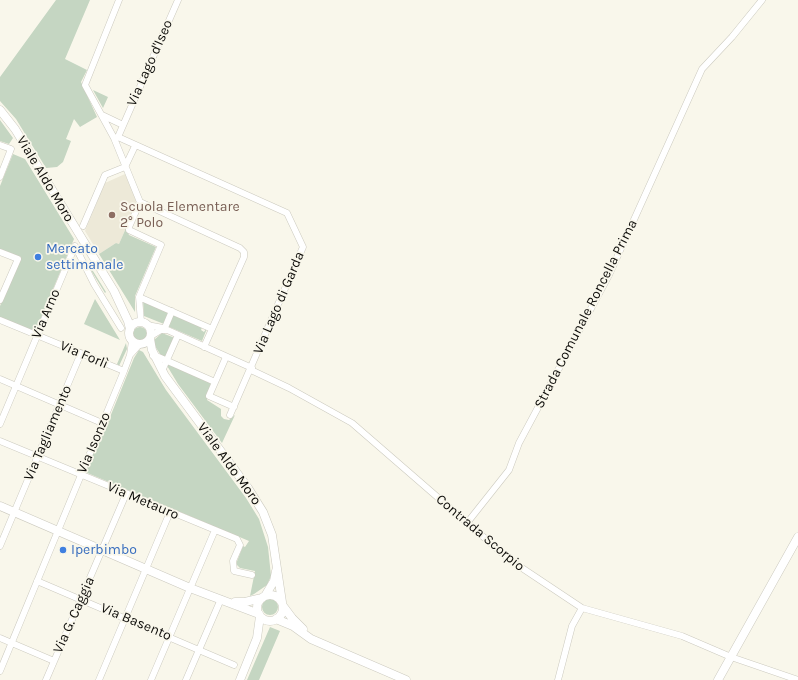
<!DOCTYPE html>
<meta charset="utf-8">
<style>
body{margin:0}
canvas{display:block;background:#f9f7eb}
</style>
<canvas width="798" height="680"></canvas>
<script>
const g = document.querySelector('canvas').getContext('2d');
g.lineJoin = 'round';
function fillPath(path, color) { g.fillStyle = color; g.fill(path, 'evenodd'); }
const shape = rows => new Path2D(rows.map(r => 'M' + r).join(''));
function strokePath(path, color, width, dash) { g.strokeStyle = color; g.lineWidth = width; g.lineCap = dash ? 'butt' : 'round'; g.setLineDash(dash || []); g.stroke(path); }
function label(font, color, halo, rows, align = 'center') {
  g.font = font + ' Karla,sans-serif'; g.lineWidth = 3.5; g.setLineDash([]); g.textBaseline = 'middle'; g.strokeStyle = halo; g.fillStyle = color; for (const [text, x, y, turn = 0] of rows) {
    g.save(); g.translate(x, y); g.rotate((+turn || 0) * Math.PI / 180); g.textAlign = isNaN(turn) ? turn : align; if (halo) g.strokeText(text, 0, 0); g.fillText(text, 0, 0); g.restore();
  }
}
fillPath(shape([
 [125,174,137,202,119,244,116,243,99,254,85,231,105,183]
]), '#ede9d8');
fillPath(shape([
 [56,0,90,0,65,59,87,70,81,82,97,117,80,127,74,119,66,139,71,141,63,162,57,167,46,168,16,119,0,101,0,77],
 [93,90,108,97,103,108],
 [0,120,13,138,9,144,0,141],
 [13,154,25,159,74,239,35,332,0,318,0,306,21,257,0,249,0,186],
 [126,228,129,235,156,247,135,296,135,312,99,254,116,243,119,244],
 [88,263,106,292,105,293,87,264],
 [95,299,120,340,84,324],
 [143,300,170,311,164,324,144,316],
 [173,313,203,325,201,330,204,332,206,329,206,331,202,341,167,326],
 '133 334a7 7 0 1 1 14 0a7 7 0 1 1-14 0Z',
 [162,333,175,338,166,359,162,357,153,343,154,340],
 [126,343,127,349,119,366,117,364],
 [139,350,143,352,166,390,246,498,259,519,268,547,271,576,267,585,254,594,250,596,255,571,240,568,236,564,243,546,245,547,249,541,85,472,107,422,108,422,134,358],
 [166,364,214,382,207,400,221,409,221,416,224,419,229,420,235,415,222,443,178,384],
 '262 607a8 8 0 1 1 16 0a8 8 0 1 1-16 0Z',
 [270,627,280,631,259,680,247,680]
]), '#c5d6c2');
const street = shape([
 [119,0,85,85,114,138,140,202],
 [102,115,123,125],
 [118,137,178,0],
 [114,138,118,137,287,213,303,247,230,415],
 [0,145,11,149,0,177],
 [125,167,135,146],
 [140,202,240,248,244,252,244,257,204,347],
 [140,202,129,227,129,230,161,245,139,297,141,322],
 [83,226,105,175,125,167],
 [0,252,18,259,0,300],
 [139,297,212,329],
 [0,320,124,371],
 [147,325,163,328,252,368],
 [164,330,172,311],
 [151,336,161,330,166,330],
 [130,355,139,345],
 [153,356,154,355,215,382],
 [226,357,209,396,234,407],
 [251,370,289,388,352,423,510,560,582,608,682,636,731,657,798,680],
 [162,371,178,335],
 [0,379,102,423],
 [0,424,75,246,94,284,121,328],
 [0,441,237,539,240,545,233,561,234,571,252,575],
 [467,523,509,470,519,443,609,275,702,69,732,37,762,0],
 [0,546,81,353],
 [37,581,234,665],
 [0,638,54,661],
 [0,671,124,371,130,355,132,341],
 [46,680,126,494],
 [99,680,170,512],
 [151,680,215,530],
 [186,680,221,599],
 [558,680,572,626,582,608]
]);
const secondary = shape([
 [0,110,15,129,114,291,128,321,130,329],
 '129 333a11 11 0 1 1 22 0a11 11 0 1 1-22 0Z',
 [150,339,152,350,165,376,248,488,263,512,272,535,282,602],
 [0,506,190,588,259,614],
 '257 608a13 13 0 1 1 26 0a13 13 0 1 1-26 0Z',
 [265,596,274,581,276,571],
 [235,602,245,602,262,598],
 [283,606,292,618,303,629],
 [276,619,293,626,311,639,406,680],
 [240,680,257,638,260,616],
 [718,680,798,537]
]);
strokePath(street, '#cccabf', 7);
strokePath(secondary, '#cccabf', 9);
strokePath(street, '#fff', 6);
strokePath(secondary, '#fff', 8);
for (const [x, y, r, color] of [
 [112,215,4,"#8d6e63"],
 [38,257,4,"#3f7fe0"],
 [63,550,4,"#3f7fe0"]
]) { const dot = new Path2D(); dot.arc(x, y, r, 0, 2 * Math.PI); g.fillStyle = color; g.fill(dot); strokePath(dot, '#f9f7eb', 1.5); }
label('14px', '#0d0c09', '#f9f7eb', [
 ["Via Lago d'Iseo",150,63,-66],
 ["Viale Aldo Moro",45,179,59],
 ["Via Lago di Garda",279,303,-67],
 ["Via Arno",46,314,-67],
 ["Strada Comunale Roncella Prima",586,314,-63],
 ["Via Forlì",84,355,23],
 ["Via Tagliamento",48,433,-67],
 ["Via Isonzo",94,443,-67],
 ["Viale Aldo Moro",229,464,54],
 ["Via Metauro",143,501,23],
 ["Contrada Scorpio",480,533,40],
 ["Via G. Caggia",74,615,-66],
 ["Via Basento",136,622,23]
]);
label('14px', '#785e54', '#f9f7eb', [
 ["Scuola Elementare",120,207],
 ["2° Polo",120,223]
], 'left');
label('14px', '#366cbe', '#f9f7eb', [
 ["Mercato",46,249],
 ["settimanale",46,265],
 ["Iperbimbo",71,550]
], 'left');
</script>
